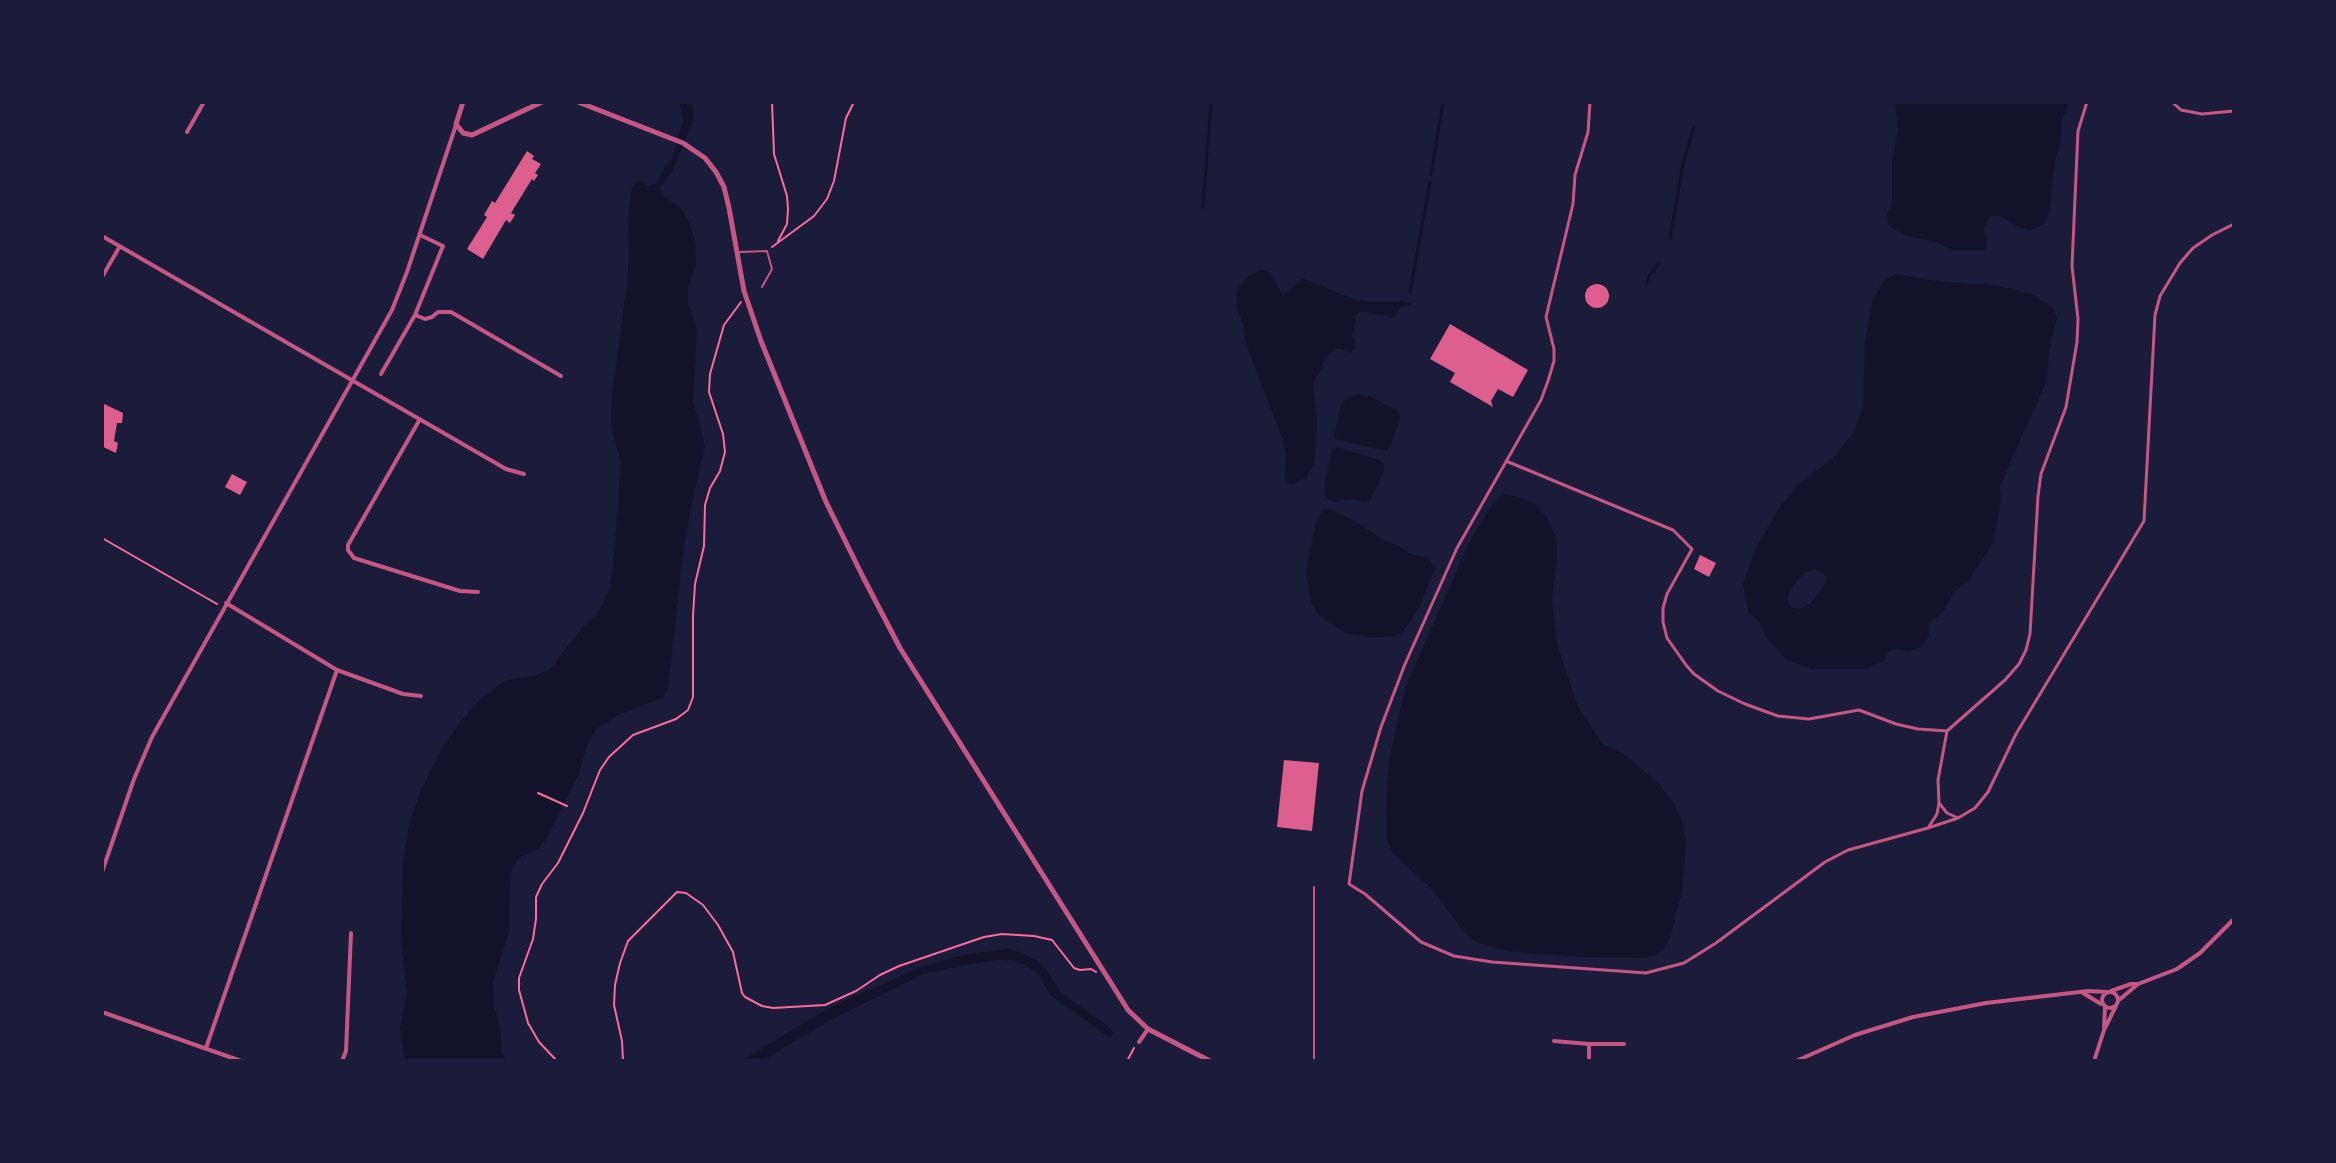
<!DOCTYPE html>
<style>
body{margin:0}
#map{position:relative;width:2336px;height:1163px;overflow:hidden;background:#1b1b3a;font-family:"Asap Condensed",sans-serif}
canvas{display:block}
.frame{position:absolute;inset:0;border:104px solid #1b1b3a;pointer-events:none}
</style>
<div id="map">
<canvas width="2336" height="1163"></canvas>
<div class="frame"></div>
</div>
<script>
const g = document.querySelector('canvas').getContext('2d');
g.lineJoin = 'round';
function fillPath(path, color) { g.fillStyle = color; g.fill(path, 'evenodd'); }
const shape = rows => new Path2D(rows.map(r => 'M' + r).join(''));
function strokePath(path, color, width, dash) { g.strokeStyle = color; g.lineWidth = width; g.lineCap = dash ? 'butt' : 'round'; g.setLineDash(dash || []); g.stroke(path); }
fillPath(shape([
 [680,102,692,102,694,119,672,172,660,188,662,190,661,194,680,208,689,222,695,241,696,264,688,288,688,305,697,329,693,401,705,446,691,506,682,561,668,689,662,698,618,715,598,728,588,742,579,773,547,838,538,849,522,856,513,866,510,879,509,931,493,982,494,1006,500,1028,502,1052,506,1061,405,1061,400,1028,407,993,401,940,403,861,409,825,421,790,437,757,454,730,477,702,506,680,535,676,550,669,581,629,598,612,609,591,613,567,621,464,611,426,612,395,628,277,629,211,632,188,636,182,642,181,649,187,652,184,655,185,665,167,672,159,683,121],
 [1895,102,2069,102,2062,120,2061,140,2055,161,2049,213,2046,221,2039,227,2030,230,2020,228,2000,216,1990,216,1984,229,1987,246,1984,251,1954,251,1936,242,1906,236,1894,229,1888,223,1887,214,1892,202,1892,163,1898,130],
 [1259,270,1267,270,1272,275,1283,296,1301,279,1305,279,1353,299,1365,301,1403,301,1413,303,1411,305,1401,307,1393,318,1363,311,1358,313,1355,317,1356,323,1352,336,1356,343,1355,348,1350,353,1341,349,1334,349,1323,362,1323,369,1314,380,1313,387,1317,422,1314,463,1306,478,1290,485,1285,480,1286,455,1283,440,1246,344,1243,324,1236,307,1237,290,1246,278],
 [1896,274,1929,280,1999,286,2032,294,2053,308,2057,317,2049,351,2047,380,2000,486,2001,501,1992,545,1969,580,1956,590,1942,613,1929,623,1929,637,1921,647,1909,651,1894,649,1887,653,1885,660,1868,669,1812,669,1787,660,1767,638,1760,623,1748,612,1743,584,1757,545,1779,508,1801,482,1833,458,1853,434,1863,408,1865,340,1873,298,1884,280],
 [1815,569,1822,572,1827,579,1822,590,1811,603,1800,609,1792,608,1787,598,1791,588,1807,571],
 [1356,394,1370,396,1399,412,1400,418,1390,447,1386,451,1336,439,1334,435,1341,406,1346,399],
 [1337,447,1380,460,1384,464,1384,472,1370,501,1364,502,1352,499,1333,502,1327,498,1325,493,1325,483,1332,450],
 [1506,494,1524,499,1538,506,1547,518,1556,539,1557,560,1552,599,1557,644,1578,707,1604,745,1621,752,1658,783,1675,805,1684,826,1686,846,1682,891,1670,938,1664,948,1655,955,1645,958,1579,957,1507,951,1481,944,1472,939,1461,928,1433,890,1399,859,1392,851,1387,839,1386,797,1390,756,1406,686,1470,541,1487,512,1500,497],
 [1323,509,1330,509,1355,521,1383,540,1399,546,1411,554,1428,558,1435,568,1419,607,1405,629,1397,636,1371,638,1346,633,1319,615,1311,602,1306,571,1316,522],
 [1007,949,1019,952,1034,959,1046,969,1060,992,1109,1027,1113,1033,1109,1037,1050,995,1040,975,1029,967,1015,961,1002,960,969,964,924,974,834,1018,762,1061,741,1061,827,1009,921,967,966,954]
]), '#12122b');
strokePath(shape([
 [1431,175,1443,102],
 [1203,207,1211,102],
 [1670,238,1683,164,1694,127],
 [1647,284,1649,276,1659,263],
 [1410,292,1430,182]
]), '#12122b', 3);
fillPath(shape([
 [527,151,534,156,532,159,541,164,535,173,538,175,534,181,532,179,511,213,515,215,510,223,506,220,483,259,467,249,487,217,484,215,492,201,495,203],
 '1585 296a12 12 0 1 1 24 0a12 12 0 1 1-24 0Z',
 [1450,324,1528,370,1513,397,1498,389,1491,401,1493,407,1450,382,1455,373,1430,359],
 [102,403,123,413,122,423,117,423,114,441,118,443,116,453,103,447],
 [232,474,247,482,240,495,225,487],
 [1700,555,1716,563,1709,577,1694,569],
 [1284,760,1319,763,1312,831,1277,827]
]), '#dd5f8e');
strokePath(shape([
 [772,102,774,154,787,196,788,209,787,224,778,241],
 [772,247,814,216,827,199,834,181,846,118,854,102],
 [102,538,217,604],
 [538,793,567,806],
 [557,1061,539,1042,528,1023,519,990,519,978,533,939,536,919,536,897,542,884,558,863,583,813,600,770,609,757,633,735,676,719,688,710,693,697,693,616,695,584,704,546,705,505,710,488,720,471,725,452,723,434,709,392,710,374,724,325,741,302],
 [623,1061,622,1041,614,1005,615,985,620,963,628,941,677,892,686,893,703,905,718,925,733,952,742,993,745,997,762,1006,773,1008,825,1005,856,991,880,975,899,966,984,937,1002,934,1034,936,1052,940,1074,968,1080,970,1091,969,1096,972],
 [1127,1061,1134,1048]
]), '#ff6b9d', 2);
strokePath(shape([
 [740,252,767,251,772,269,762,287],
 [1314,1061,1314,887]
]), '#c65784', 2);
strokePath(shape([
 [1590,102,1588,132,1575,175,1573,204,1546,317,1554,349,1554,361,1548,381,1541,400,1457,548,1405,664,1381,727,1362,791,1349,884,1365,894,1421,942,1454,956,1492,962,1646,973,1684,963,1716,943,1825,862,1848,850,1928,828],
 [2172,102,2181,110,2202,114,2234,111],
 [1506,461,1673,530,1692,549,1667,594,1663,608,1663,622,1667,638,1686,665,1694,674,1718,691,1745,704,1778,716,1809,719,1859,710,1896,724,1918,729,1947,731,2005,680,2019,664,2026,650,2030,634,2038,496,2041,474,2066,407,2077,342,2078,319,2072,266,2078,131,2087,102],
 [1947,731,1938,780,1939,803,1937,814,1928,828,1958,818,1975,808,1988,792,2016,734,2144,521,2155,315,2160,296,2180,263,2193,248,2212,235,2234,224],
 [1939,803,1947,813,1958,818]
]), '#c65784', 3);
strokePath(shape([
 [187,132,204,102],
 [420,235,443,246,415,315,425,319,432,317,438,312,451,312,561,376],
 [102,236,506,469,524,474],
 [102,277,120,246],
 [381,374,415,315],
 [420,419,348,545,348,550,354,558,460,591,478,592],
 [226,603,337,670,403,694,421,696],
 [102,872,134,779,152,737,392,310,407,272,456,125],
 [2111,991,2131,984,2138,984,2177,969,2200,953,2234,919],
 '2102 1000a8 8 0 1 1 16 0a8 8 0 1 1-16 0Z',
 [2083,993,2101,1004],
 [2119,1000,2138,984],
 [102,1012,241,1061],
 [2104,1027,2105,1008],
 [1554,1041,1589,1044,1589,1061],
 [1139,1042,1148,1029],
 [1589,1044,1624,1044],
 [206,1048,337,670],
 [342,1061,346,1051,351,933],
 [1796,1061,1855,1035,1913,1017,1986,1003,2088,991,2107,992],
 [2094,1061,2104,1030,2116,1006]
]), '#c65784', 4);
strokePath(shape([
 [463,102,456,124,463,133,472,135,542,102],
 [578,102,683,143,705,158,716,172,724,187,729,208,744,291,761,341,826,502,863,577,900,648,1128,1010,1148,1029,1210,1061]
]), '#c65784', 5);
</script>
